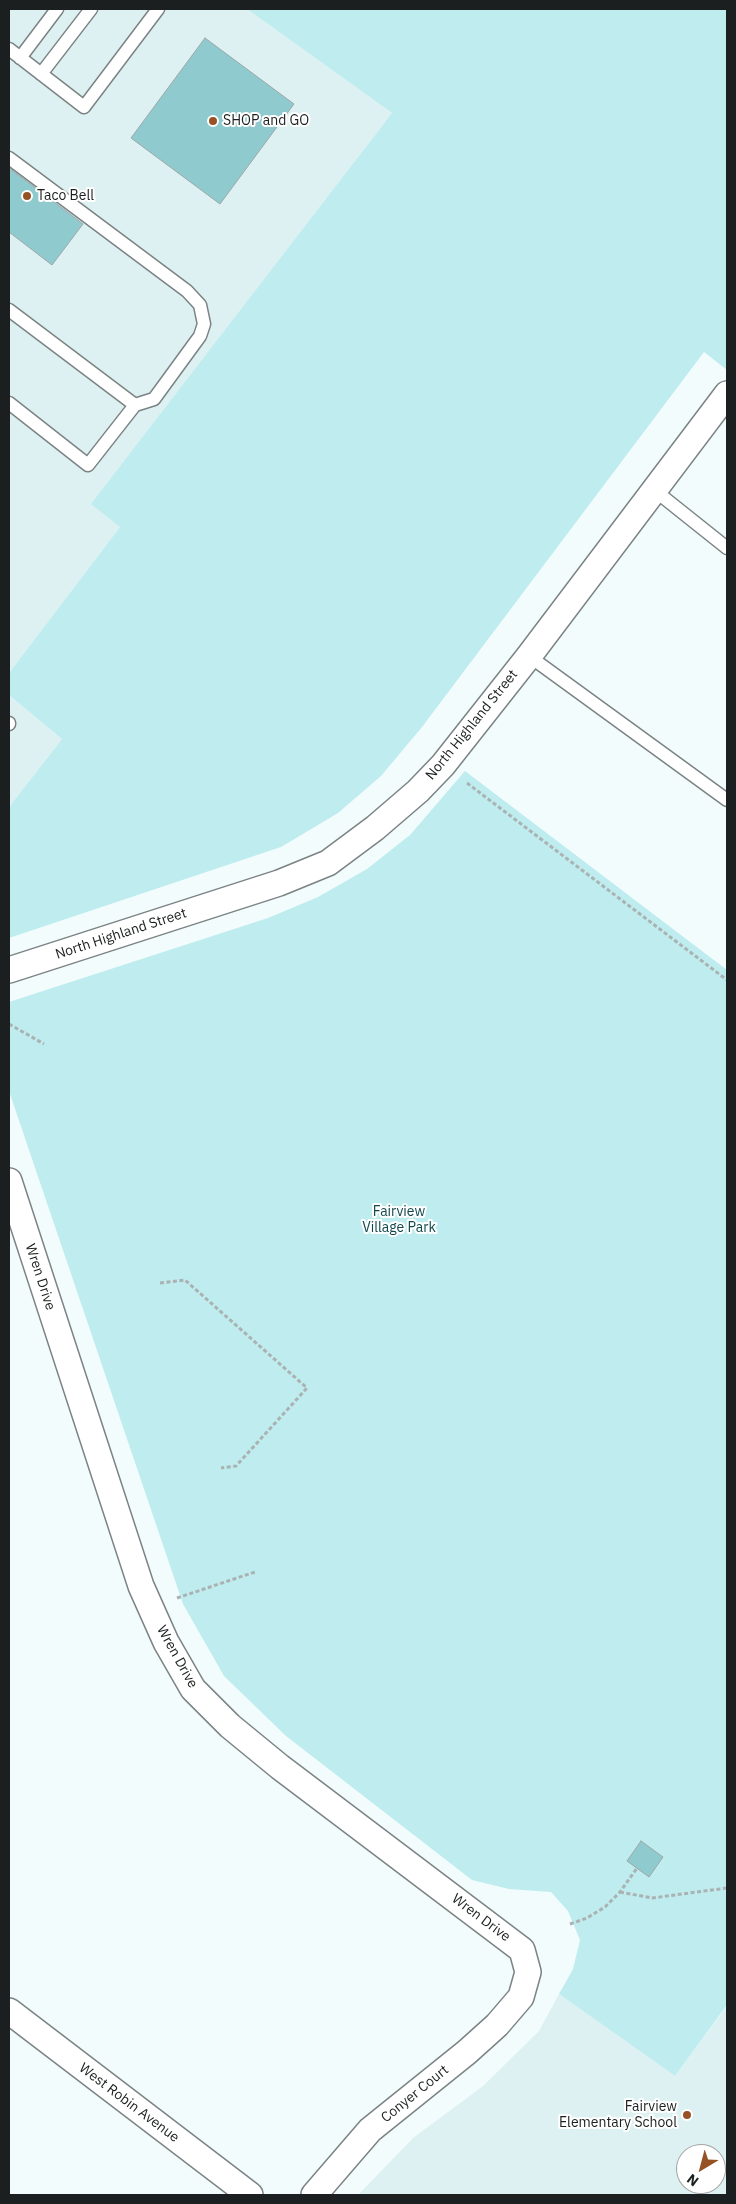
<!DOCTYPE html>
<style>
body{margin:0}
#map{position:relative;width:736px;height:2204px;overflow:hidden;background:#f2fcfc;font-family:"IBM Plex Sans",sans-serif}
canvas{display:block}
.frame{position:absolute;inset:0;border:10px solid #1c1f1f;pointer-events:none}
.north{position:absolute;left:676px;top:2144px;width:50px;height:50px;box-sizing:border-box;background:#fff;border:1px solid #a4a5a5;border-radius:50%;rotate:217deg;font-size:14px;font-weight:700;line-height:20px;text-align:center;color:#1c1f1f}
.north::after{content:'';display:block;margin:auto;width:18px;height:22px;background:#965224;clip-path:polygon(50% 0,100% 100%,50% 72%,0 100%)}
</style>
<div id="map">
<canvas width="736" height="2204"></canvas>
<div class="frame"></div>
<div class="north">N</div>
</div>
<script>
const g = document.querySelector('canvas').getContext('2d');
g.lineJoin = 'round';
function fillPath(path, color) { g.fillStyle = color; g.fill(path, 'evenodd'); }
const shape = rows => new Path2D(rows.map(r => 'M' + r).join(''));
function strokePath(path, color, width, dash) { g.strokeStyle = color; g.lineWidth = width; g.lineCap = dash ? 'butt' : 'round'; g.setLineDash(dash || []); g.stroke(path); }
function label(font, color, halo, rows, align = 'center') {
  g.font = font + ' "IBM Plex Sans",sans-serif'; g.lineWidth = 4; g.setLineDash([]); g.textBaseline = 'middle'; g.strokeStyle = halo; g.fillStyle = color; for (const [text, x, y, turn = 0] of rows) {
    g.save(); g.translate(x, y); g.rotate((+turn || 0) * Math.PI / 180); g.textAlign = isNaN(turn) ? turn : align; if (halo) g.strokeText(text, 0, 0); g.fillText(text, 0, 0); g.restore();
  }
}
fillPath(shape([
 [9,9,247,9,392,113,92,504,120,527,9,673],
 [9,695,62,739,9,807],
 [559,1994,675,2076,727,2006,727,2195,358,2195,413,2138,483,2086,539,2031],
 [686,2154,716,2154,716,2184,686,2184]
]), '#def1f2');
fillPath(shape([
 [247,9,727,9,727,370,704,352,422,727,381,776,338,813,281,847,9,938,9,807,62,739,9,695,9,673,120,527,91,504,392,113],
 [465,771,727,970,727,2005,675,2076,559,1994,573,1969,580,1940,568,1911,551,1892,509,1889,472,1880,286,1736,224,1676,183,1604,9,1091,9,1002,268,918,318,897,367,869,410,835]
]), '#beecef');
const building = shape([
 [205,38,294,104,220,204,131,138,205,38],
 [9,168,83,224,52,265,9,232,9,168],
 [641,1841,663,1857,649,1877,627,1861,641,1841]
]);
fillPath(building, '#8fcace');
strokePath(building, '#9fa8a8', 1);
const service = shape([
 [9,49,84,107,158,9],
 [20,58,57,9],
 [41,74,91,9],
 [9,158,187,291,200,305,204,324,200,336,154,399,135,405],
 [9,310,135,405,88,465,9,403],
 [653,489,727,548],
 [529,656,727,800],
 [9,723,9,724]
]);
const minor = shape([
 [9,970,279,883,328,863,375,828,418,791,443,765,529,656,727,394],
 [9,1181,141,1586,166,1642,193,1689,230,1726,280,1767,522,1950,528,1972,521,1997,497,2025,467,2052,370,2130,314,2195],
 [9,2011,250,2195]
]);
strokePath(service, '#7b8384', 15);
strokePath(minor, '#7b8384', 28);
strokePath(shape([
 [467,783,727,980],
 [9,1024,44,1044],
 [160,1283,185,1280,307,1388,236,1466,221,1468],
 [177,1598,255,1572],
 [620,1892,652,1898,727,1888],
 [570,1924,587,1918,605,1907,620,1892,637,1868]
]), '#aab2b2', 3, [4, 2.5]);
strokePath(service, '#fff', 12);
strokePath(minor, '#fff', 25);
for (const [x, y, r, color] of [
 [213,121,5,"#965224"],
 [27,196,5,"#965224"],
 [687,2115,5,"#965224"]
]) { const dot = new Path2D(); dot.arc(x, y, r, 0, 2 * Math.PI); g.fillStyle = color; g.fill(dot); strokePath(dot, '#fff', 2); }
label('14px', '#1c1f1f', '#fff', [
 ["SHOP and GO",223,121],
 ["Taco Bell",37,196],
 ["Fairview",677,2107,"right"],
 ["Elementary School",677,2123,"right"]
], 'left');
label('14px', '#1c1f1f', '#fff', [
 ["North Highland Street",472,725,-51],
 ["North Highland Street",121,934,-18],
 ["Wren Drive",40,1277,72],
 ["Wren Drive",177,1657,61],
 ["Wren Drive",481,1918,37],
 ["Conyer Court",415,2094,-39],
 ["West Robin Avenue",129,2103,37]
]);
label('14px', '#12484b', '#fff', [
 ["Fairview",399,1212],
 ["Village Park",399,1228]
]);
</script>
